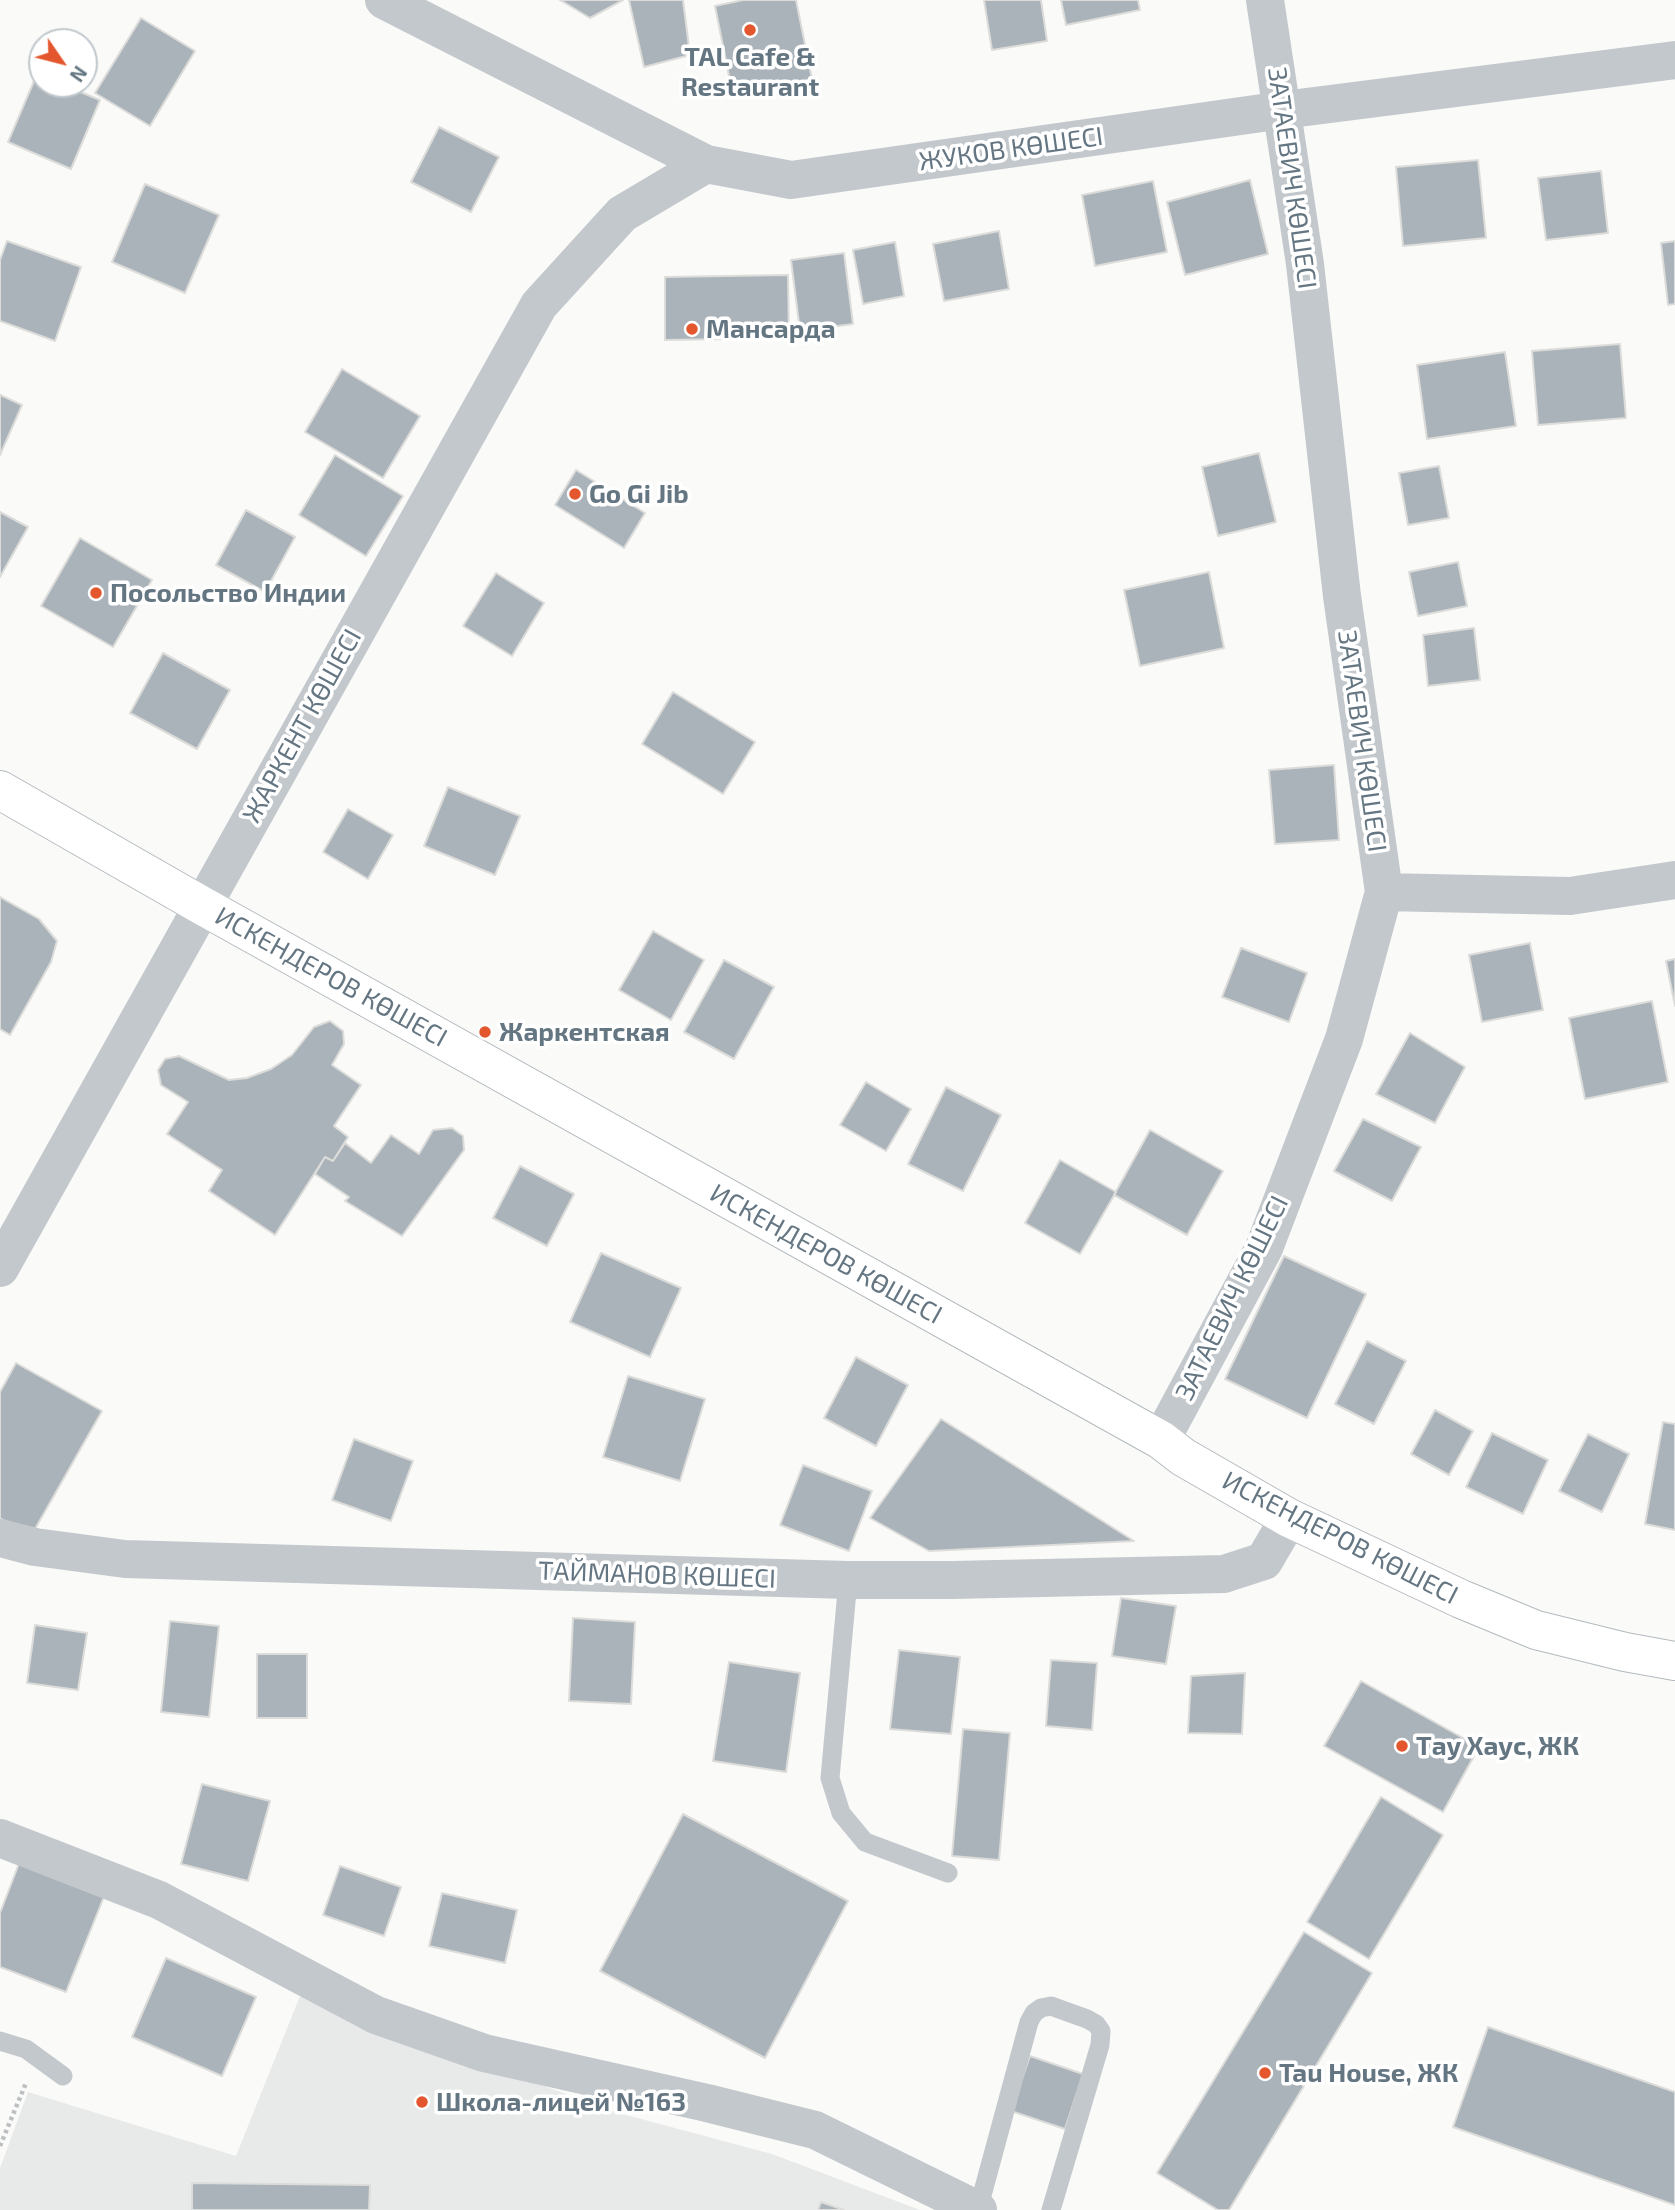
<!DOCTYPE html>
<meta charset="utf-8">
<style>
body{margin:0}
#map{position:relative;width:1675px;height:2210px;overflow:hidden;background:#fafaf8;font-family:"Exo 2",sans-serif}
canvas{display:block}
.north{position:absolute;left:28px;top:28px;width:70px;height:70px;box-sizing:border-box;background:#fff;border:2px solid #c1c8cd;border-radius:50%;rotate:125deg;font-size:19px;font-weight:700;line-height:28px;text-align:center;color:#657683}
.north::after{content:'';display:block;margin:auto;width:24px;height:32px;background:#e4572e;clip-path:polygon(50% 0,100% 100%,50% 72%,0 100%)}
</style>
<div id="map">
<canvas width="1675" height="2210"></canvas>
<div class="north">N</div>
</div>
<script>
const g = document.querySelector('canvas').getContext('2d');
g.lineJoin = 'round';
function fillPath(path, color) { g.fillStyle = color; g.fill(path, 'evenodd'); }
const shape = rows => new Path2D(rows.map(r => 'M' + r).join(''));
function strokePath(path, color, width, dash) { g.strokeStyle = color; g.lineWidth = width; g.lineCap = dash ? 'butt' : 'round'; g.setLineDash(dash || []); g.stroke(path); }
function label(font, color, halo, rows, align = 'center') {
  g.font = font + ' "Exo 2",sans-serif'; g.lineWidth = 7; g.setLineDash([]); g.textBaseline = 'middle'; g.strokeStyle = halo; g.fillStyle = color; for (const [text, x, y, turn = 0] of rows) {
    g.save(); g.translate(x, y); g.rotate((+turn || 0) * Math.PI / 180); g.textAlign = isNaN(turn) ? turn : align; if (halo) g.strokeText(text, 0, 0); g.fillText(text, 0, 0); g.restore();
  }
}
fillPath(shape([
 [300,1996,615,2112,772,2154,920,2210,0,2210,0,2168,28,2092,236,2156]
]), '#e8e9e9');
const building = shape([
 [560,0,623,0,590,18,560,0],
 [629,0,683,0,690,55,644,67,629,0],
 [743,0,796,0,812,79,733,96,715,6,743,0],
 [984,0,1041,0,1047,41,992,50,984,0],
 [1061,0,1138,0,1140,10,1066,25,1061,0],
 [141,18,195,51,150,126,95,93,141,18],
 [37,74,42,76,42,84,61,84,100,100,71,169,8,142,37,74],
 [439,127,499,157,471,212,411,182,439,127],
 [1478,160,1486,238,1403,246,1396,167,1478,160],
 [1601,171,1608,233,1546,240,1538,178,1601,171],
 [1250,180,1268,254,1185,275,1167,202,1250,180],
 [1153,181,1167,252,1095,266,1082,195,1153,181],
 [145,184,219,215,185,293,112,262,145,184],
 [999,231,1009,289,944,301,933,244,999,231],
 [7,241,81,267,55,341,0,321,0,260,7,241],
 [1675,241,1675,304,1668,305,1661,243,1675,241],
 [895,242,904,296,863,304,853,250,895,242],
 [844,253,853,324,800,331,791,260,844,253],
 [788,275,789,338,665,340,665,277,788,275],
 [1620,344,1626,418,1538,425,1532,351,1620,344],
 [1505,352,1516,426,1427,439,1417,365,1505,352],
 [342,369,420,416,383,478,305,432,342,369],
 [0,395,22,405,0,455,0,395],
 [1259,453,1276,522,1218,536,1202,467,1259,453],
 [335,455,403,496,366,556,299,515,335,455],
 [1439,466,1449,518,1408,525,1399,473,1439,466],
 [576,470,645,513,624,548,555,505,576,470],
 [246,510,295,537,265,592,216,565,246,510],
 [0,512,28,527,0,577,0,512],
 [80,538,152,580,113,647,41,606,80,538],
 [1458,562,1467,606,1418,616,1409,572,1458,562],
 [1209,572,1224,648,1140,666,1124,590,1209,572],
 [496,573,544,603,512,656,463,626,496,573],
 [1474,628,1480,680,1428,686,1423,635,1474,628],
 [163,653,230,690,197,749,130,713,163,653],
 [673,692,755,742,723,794,642,744,673,692],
 [1334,765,1339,840,1275,844,1269,770,1334,765],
 [448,787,520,816,495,875,424,846,448,787],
 [348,809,393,835,368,879,323,852,348,809],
 [0,897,39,919,57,941,51,962,10,1035,0,1029,0,897],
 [653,931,704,960,671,1020,619,990,653,931],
 [1530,943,1543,1010,1482,1022,1469,955,1530,943],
 [1241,948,1307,973,1289,1022,1222,997,1241,948],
 [1675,959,1675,1006,1666,961,1675,959],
 [724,960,774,987,734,1059,684,1032,724,960],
 [1652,1001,1668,1082,1585,1099,1569,1018,1652,1001],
 [330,1021,343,1031,344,1044,332,1065,361,1085,334,1126,348,1137,333,1161,325,1157,275,1235,209,1191,222,1170,167,1134,188,1102,161,1085,158,1070,165,1059,179,1056,229,1080,247,1078,271,1069,292,1055,314,1027,330,1021],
 [1410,1033,1465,1067,1435,1123,1376,1094,1410,1033],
 [866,1082,911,1109,886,1151,840,1125,866,1082],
 [946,1087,1001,1115,963,1191,908,1164,946,1087],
 [1363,1119,1421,1147,1392,1201,1334,1171,1363,1119],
 [452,1128,463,1136,464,1150,402,1236,345,1201,349,1197,315,1174,325,1157,333,1161,345,1143,371,1163,391,1135,419,1154,433,1130,452,1128],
 [1150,1130,1223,1171,1187,1235,1114,1195,1150,1130],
 [1060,1160,1116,1192,1080,1254,1025,1223,1060,1160],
 [520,1166,574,1194,547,1246,493,1218,520,1166],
 [601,1253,681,1288,650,1357,570,1322,601,1253],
 [1284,1256,1366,1294,1307,1418,1225,1379,1284,1256],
 [1367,1341,1406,1361,1374,1424,1335,1404,1367,1341],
 [856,1357,908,1385,876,1446,824,1418,856,1357],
 [16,1363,102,1411,31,1536,0,1518,0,1392,16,1363],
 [628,1376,705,1399,680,1481,603,1457,628,1376],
 [1435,1410,1473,1431,1449,1475,1411,1454,1435,1410],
 [941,1419,1134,1541,929,1551,870,1518,941,1419],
 [1663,1422,1675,1424,1675,1530,1645,1524,1663,1422],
 [1492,1433,1548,1460,1523,1514,1466,1487,1492,1433],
 [1588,1434,1629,1454,1602,1512,1559,1491,1588,1434],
 [354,1439,413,1461,391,1521,332,1500,354,1439],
 [803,1465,872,1491,849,1551,780,1525,803,1465],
 [1121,1598,1176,1606,1166,1664,1112,1656,1121,1598],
 [573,1618,635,1622,631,1704,569,1701,573,1618],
 [170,1621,219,1626,209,1717,161,1712,170,1621],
 [35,1625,87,1633,78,1690,27,1683,35,1625],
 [899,1650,960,1657,951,1734,890,1729,899,1650],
 [257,1654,307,1654,307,1718,257,1718,257,1654],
 [1051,1660,1097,1663,1092,1730,1046,1726,1051,1660],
 [729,1662,800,1673,786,1772,713,1761,729,1662],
 [1245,1673,1242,1734,1188,1733,1191,1676,1245,1673],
 [1361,1681,1479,1747,1443,1812,1324,1746,1361,1681],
 [963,1729,1010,1733,999,1860,952,1856,963,1729],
 [202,1784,270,1801,248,1881,181,1864,202,1784],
 [1381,1797,1443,1835,1369,1959,1307,1922,1381,1797],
 [683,1814,848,1901,765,2058,600,1971,683,1814],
 [20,1861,105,1894,66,1992,0,1967,0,1913,20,1861],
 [340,1866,401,1887,384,1936,323,1915,340,1866],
 [442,1893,517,1910,505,1963,429,1946,442,1893],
 [1304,1932,1372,1973,1229,2210,1218,2210,1157,2173,1304,1932],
 [166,1958,256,1997,222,2076,132,2037,166,1958],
 [1488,2027,1675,2092,1675,2205,1453,2127,1488,2027],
 [1030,2056,1083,2074,1065,2129,1011,2111,1030,2056],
 [192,2183,370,2185,369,2210,192,2210,192,2183],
 [821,2202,844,2210,818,2210,821,2202]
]);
fillPath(building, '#aab3b9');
strokePath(building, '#dcdcda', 2);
const secondary = shape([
 [0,790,201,905,1161,1440,1183,1457,1289,1518,1461,1599,1536,1630,1625,1652,1675,1661]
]);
strokePath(secondary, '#b3babf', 40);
strokePath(shape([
 [0,2146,26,2083]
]), '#bbbfc2', 4.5, [3.5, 3.5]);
strokePath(shape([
 [848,1580,830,1778,841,1813,865,1842,948,1873],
 [0,2041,26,2049,63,2076],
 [978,2210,1029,2022,1034,2013,1041,2008,1051,2006,1087,2019,1096,2024,1101,2031,1100,2045,1051,2210]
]), '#c3c8cc', 19);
strokePath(shape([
 [384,0,706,164,791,180,1283,110,1675,60],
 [1384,892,1570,896,1675,880],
 [0,1268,539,305,622,214,706,164],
 [1161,1440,1264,1248,1344,1039,1384,892,1342,596,1305,264,1265,0],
 [0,1538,35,1547,125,1559,848,1580,952,1580,1224,1574,1264,1561,1289,1518],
 [0,1838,159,1900,376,2015,484,2053,707,2103,815,2130,978,2210]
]), '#c3c8cc', 38);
strokePath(secondary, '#fff', 38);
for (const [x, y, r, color] of [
 [750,30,7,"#e4572e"],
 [692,329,7,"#e4572e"],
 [575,494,7,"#e4572e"],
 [96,593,7,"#e4572e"],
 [485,1032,7,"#e4572e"],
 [1402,1746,7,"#e4572e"],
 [1265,2073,7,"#e4572e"],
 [422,2102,7,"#e4572e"]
]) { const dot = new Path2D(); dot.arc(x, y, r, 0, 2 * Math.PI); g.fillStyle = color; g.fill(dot); strokePath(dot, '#fff', 2.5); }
label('bold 26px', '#657683', '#fff', [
 ["TAL Cafe &",750,57,"center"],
 ["Restaurant",750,87,"center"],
 ["Мансарда",706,329],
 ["Go Gi Jib",589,494],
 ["Посольство Индии",110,593],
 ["Жаркентская",499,1032],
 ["Тау Хаус, ЖК",1416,1746],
 ["Tau House, ЖК",1279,2073],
 ["Школа-лицей №163",436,2102]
], 'left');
label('26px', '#657683', '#fff', [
 ["ЖУКОВ КӨШЕСІ",1011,149,-8],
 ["ЗАТАЕВИЧ КӨШЕСІ",1292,178,82],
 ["ЖАРКЕНТ КӨШЕСІ",302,726,-61],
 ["ЗАТАЕВИЧ КӨШЕСІ",1362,741,82],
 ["ИСКЕНДЕРОВ КӨШЕСІ",331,977,29],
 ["ИСКЕНДЕРОВ КӨШЕСІ",826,1254,29],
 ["ЗАТАЕВИЧ КӨШЕСІ",1232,1298,-64],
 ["ИСКЕНДЕРОВ КӨШЕСІ",1340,1538,27],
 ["ТАЙМАНОВ КӨШЕСІ",657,1575,2]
]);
</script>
